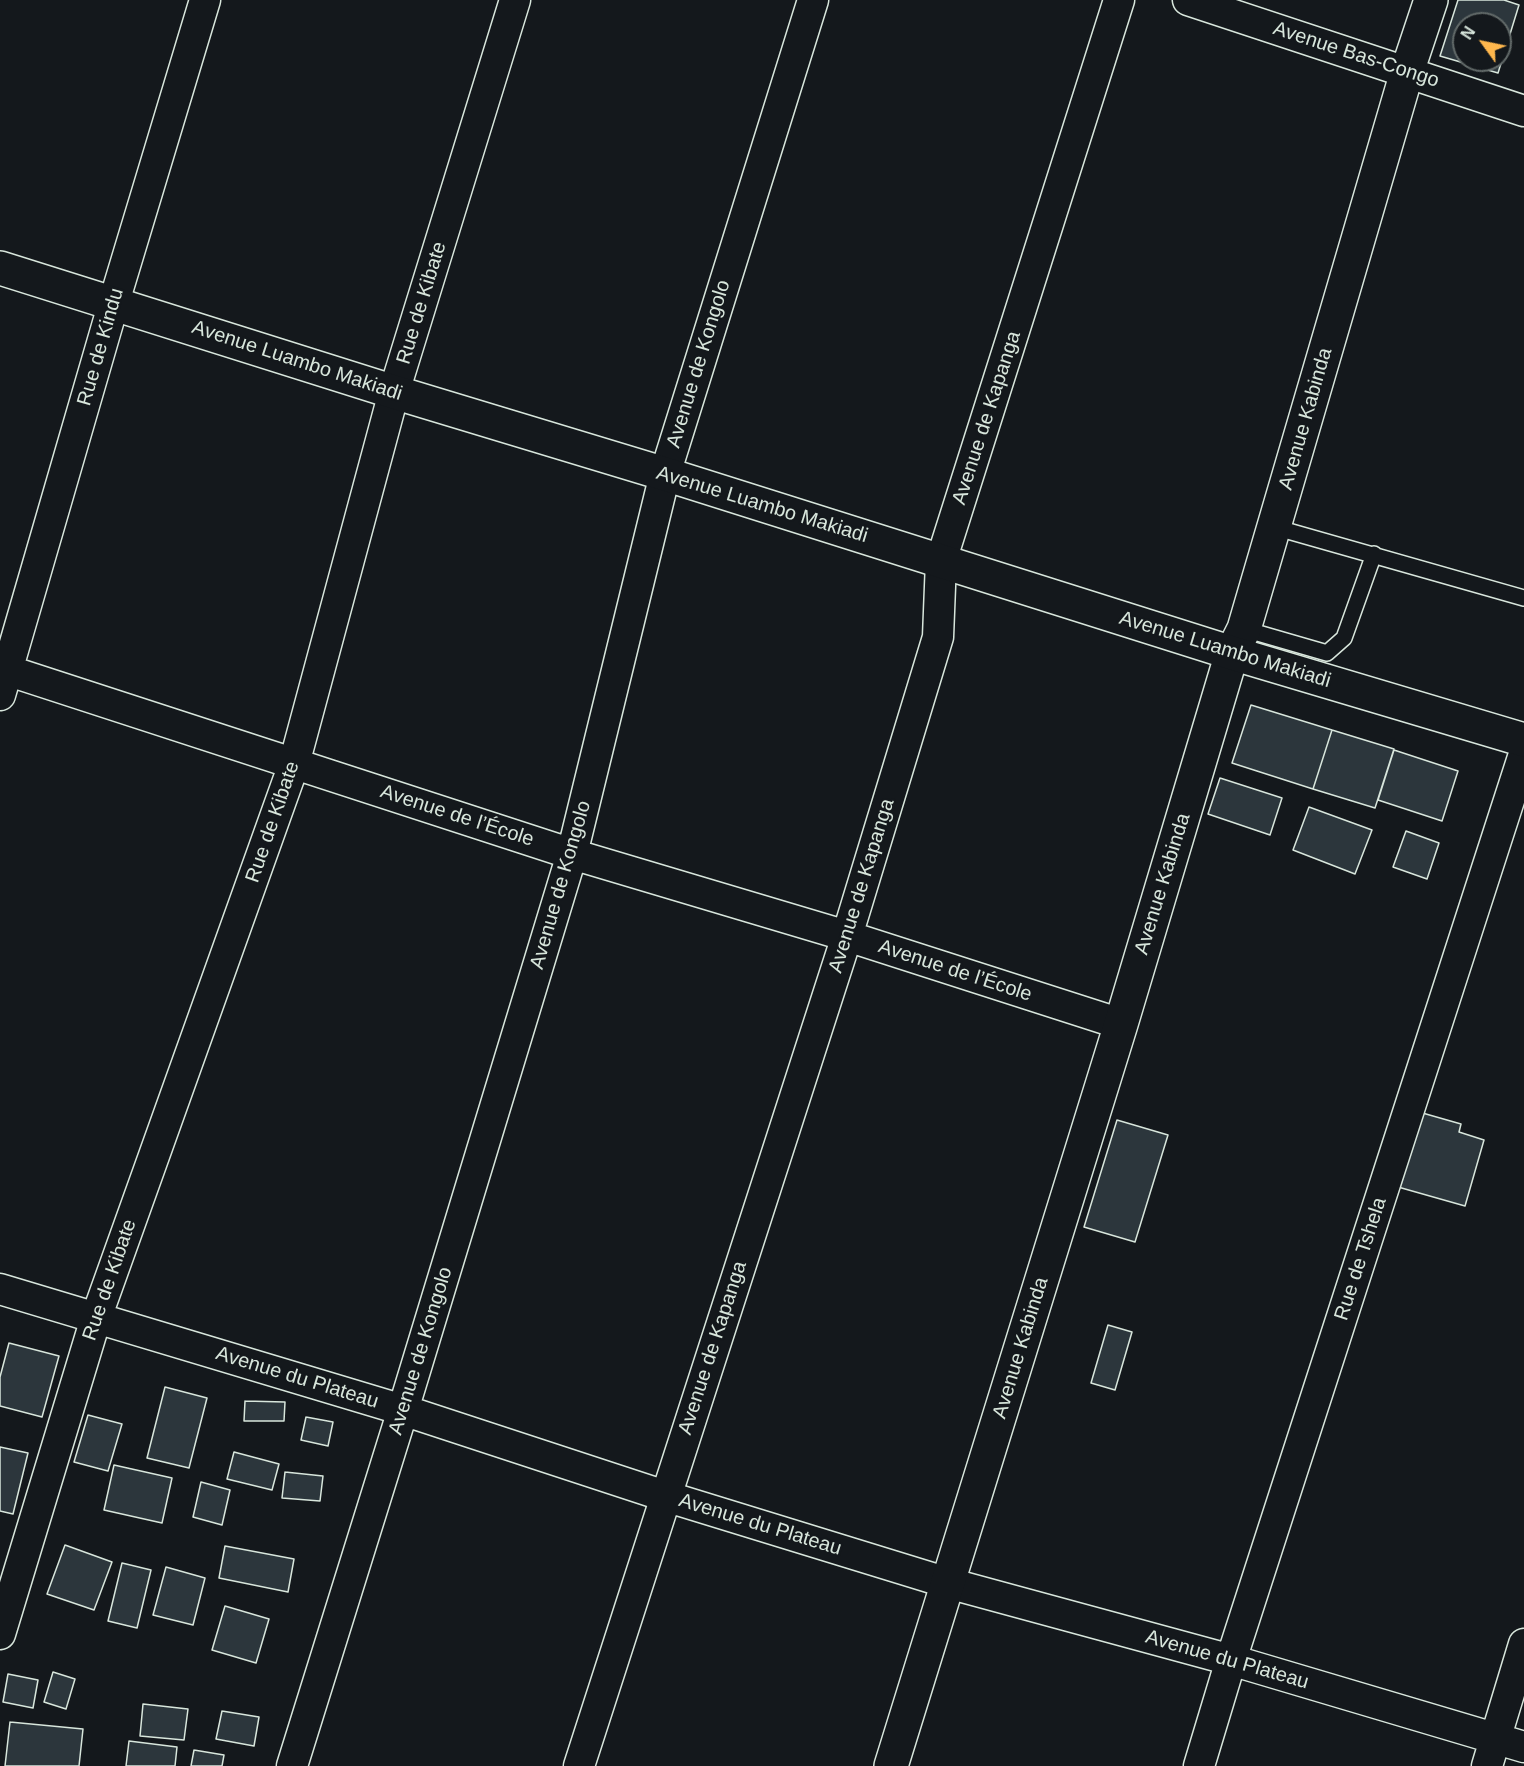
<!DOCTYPE html>
<meta charset="utf-8">
<style>
body{margin:0}
#map{position:relative;width:1524px;height:1766px;overflow:hidden;background:#14181c;font-family:Arial,sans-serif}
canvas{display:block}
.north{position:absolute;left:1452px;top:12px;width:60px;height:60px;box-sizing:border-box;background:#14181c;border:2px solid #626a69;border-radius:50%;rotate:303deg;font-size:16px;font-weight:700;line-height:24px;text-align:center;color:#d8e6dc}
.north::after{content:'';display:block;margin:auto;width:21px;height:27px;background:#ffb74d;clip-path:polygon(50% 0,100% 100%,50% 72%,0 100%)}
</style>
<div id="map">
<canvas width="1524" height="1766"></canvas>
<div class="north">N</div>
</div>
<script>
const g = document.querySelector('canvas').getContext('2d');
g.lineJoin = 'round';
function fillPath(path, color) { g.fillStyle = color; g.fill(path, 'evenodd'); }
const shape = rows => new Path2D(rows.map(r => 'M' + r).join(''));
function strokePath(path, color, width, dash) { g.strokeStyle = color; g.lineWidth = width; g.lineCap = dash ? 'butt' : 'round'; g.setLineDash(dash || []); g.stroke(path); }
function label(font, color, halo, rows, align = 'center') {
  g.font = font + ' Arial,sans-serif'; g.lineWidth = 4.5; g.setLineDash([]); g.textBaseline = 'middle'; g.strokeStyle = halo; g.fillStyle = color; for (const [text, x, y, turn = 0] of rows) {
    g.save(); g.translate(x, y); g.rotate((+turn || 0) * Math.PI / 180); g.textAlign = isNaN(turn) ? turn : align; if (halo) g.strokeText(text, 0, 0); g.fillText(text, 0, 0); g.restore();
  }
}
const building = shape([
 [1458,0,1504,0,1519,5,1498,73,1440,56,1458,0],
 [1464,24,1500,24,1500,60,1464,60,1464,24],
 [1251,705,1332,730,1313,789,1232,763,1251,705],
 [1332,730,1394,749,1375,808,1313,789,1332,730],
 [1394,750,1458,771,1442,821,1378,800,1394,750],
 [1220,778,1282,798,1270,835,1208,814,1220,778],
 [1309,807,1372,830,1355,874,1293,850,1309,807],
 [1406,831,1439,843,1427,879,1393,867,1406,831],
 [1412,1110,1461,1124,1459,1132,1484,1140,1465,1206,1391,1185,1412,1110],
 [1117,1120,1168,1135,1135,1242,1084,1227,1117,1120],
 [1108,1325,1132,1332,1115,1390,1091,1383,1108,1325],
 [9,1343,59,1356,42,1417,0,1406,0,1377,9,1343],
 [165,1387,207,1398,189,1468,147,1458,165,1387],
 [245,1401,285,1402,284,1421,244,1421,245,1401],
 [88,1415,122,1424,108,1471,74,1462,88,1415],
 [306,1417,333,1422,328,1446,301,1440,306,1417],
 [0,1447,28,1453,13,1514,0,1511,0,1447],
 [234,1452,279,1464,272,1490,227,1479,234,1452],
 [114,1465,172,1478,162,1523,104,1510,114,1465],
 [285,1472,323,1476,320,1501,282,1498,285,1472],
 [201,1482,230,1490,222,1525,193,1517,201,1482],
 [65,1545,112,1562,94,1610,47,1594,65,1545],
 [225,1546,294,1559,288,1592,219,1578,225,1546],
 [122,1563,151,1570,137,1628,108,1621,122,1563],
 [166,1567,205,1578,193,1625,153,1615,166,1567],
 [225,1606,269,1619,256,1663,212,1650,225,1606],
 [53,1672,75,1679,66,1709,44,1702,53,1672],
 [8,1674,38,1680,33,1708,3,1702,8,1674],
 [143,1704,188,1709,184,1740,140,1736,143,1704],
 [222,1711,259,1717,254,1746,216,1739,222,1711],
 [10,1722,83,1729,79,1766,5,1766,10,1722],
 [129,1741,177,1747,175,1766,126,1766,129,1741],
 [194,1750,224,1755,222,1766,191,1766,194,1750]
]);
fillPath(building, '#2c363c');
strokePath(building, '#d8e6dc', 1.5);
const service = shape([
 [1274,527,1524,598],
 [1244,629,1327,653,1344,638,1374,554]
]);
const minor = shape([
 [1188,0,1524,111],
 [0,668,572,854,847,936,1121,1024],
 [0,695,114,302,205,0],
 [0,1289,403,1410,665,1496,948,1583,1231,1660,1524,1747],
 [0,1634,96,1318,294,764,394,392,515,0],
 [292,1766,403,1410,572,854,665,474,813,0],
 [579,1766,847,936,938,637,941,561,1119,0],
 [1199,1766,1231,1660,1524,754],
 [1487,1766,1524,1644]
]);
const tertiary = shape([
 [891,1766,1121,1024,1232,653,1244,629,1407,72,1431,0]
]);
const secondary = shape([
 [0,268,394,392,665,474,1232,653,1524,740]
]);
strokePath(service, '#d8e6dc', 18);
strokePath(minor, '#d8e6dc', 33);
strokePath(tertiary, '#d8e6dc', 36);
strokePath(secondary, '#d8e6dc', 36);
strokePath(service, '#14181c', 15);
strokePath(minor, '#14181c', 30);
strokePath(tertiary, '#14181c', 33);
strokePath(secondary, '#14181c', 33);
label('20px', '#d8e6dc', '#14181c', [
 ["Avenue Bas-Congo",1356,55,18],
 ["Rue de Kibate",422,303,-73],
 ["Rue de Kindu",101,347,-74],
 ["Avenue Luambo Makiadi",297,361,18],
 ["Avenue de Kongolo",699,364,-73],
 ["Avenue de Kapanga",987,418,-72],
 ["Avenue Kabinda",1306,419,-74],
 ["Avenue Luambo Makiadi",762,505,17],
 ["Avenue Luambo Makiadi",1225,650,17],
 ["Avenue de l’École",457,816,18],
 ["Rue de Kibate",273,822,-71],
 ["Avenue Kabinda",1163,884,-73],
 ["Avenue de Kongolo",561,885,-74],
 ["Avenue de Kapanga",862,886,-73],
 ["Avenue de l’École",955,971,18],
 ["Rue de Tshela",1361,1259,-72],
 ["Rue de Kibate",110,1280,-71],
 ["Avenue de Kapanga",713,1348,-72],
 ["Avenue Kabinda",1021,1348,-73],
 ["Avenue de Kongolo",421,1351,-73],
 ["Avenue du Plateau",297,1378,17],
 ["Avenue du Plateau",760,1525,17],
 ["Avenue du Plateau",1227,1660,16]
]);
</script>
